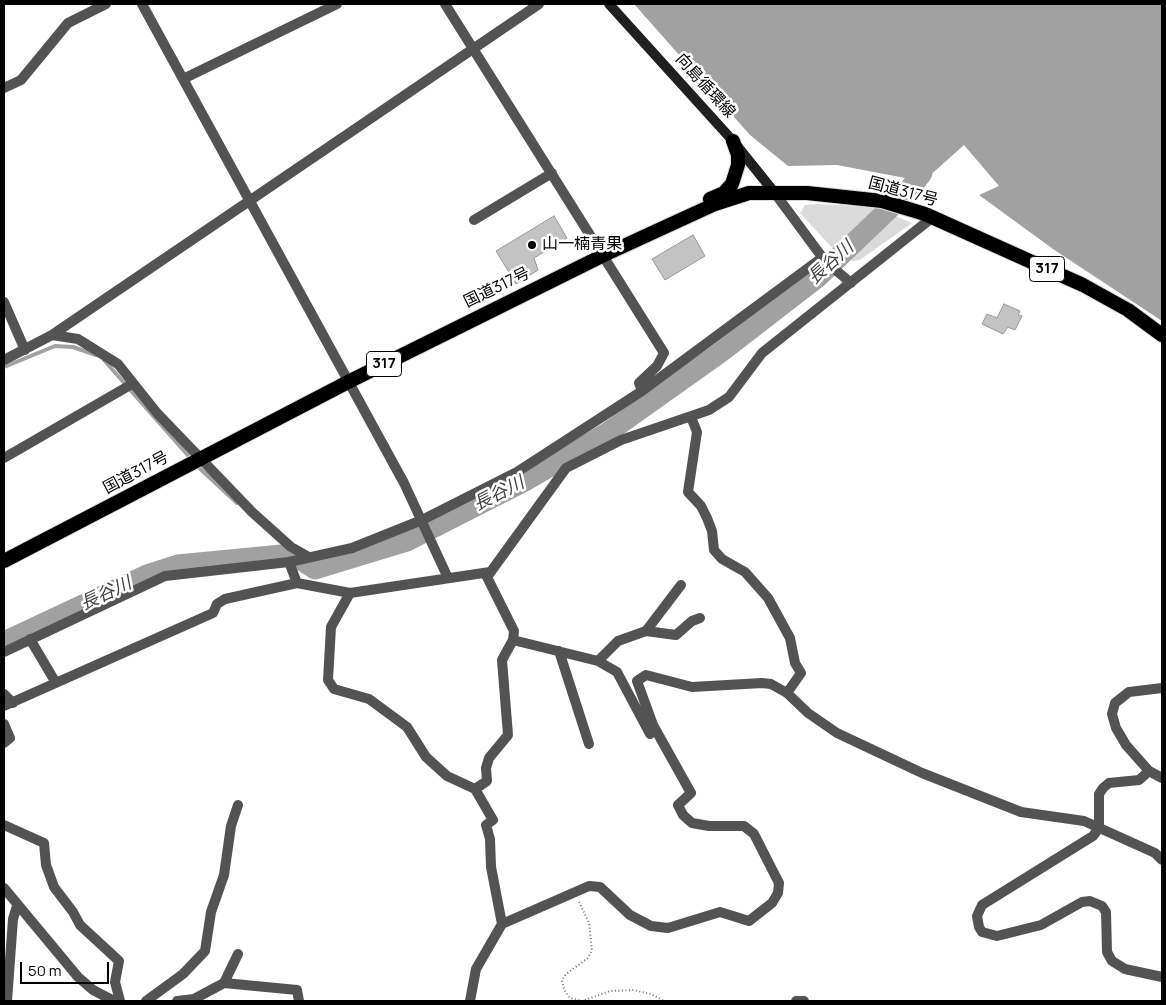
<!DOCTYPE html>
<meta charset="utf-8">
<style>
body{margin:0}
#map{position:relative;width:1166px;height:1005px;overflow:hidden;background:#fff;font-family:Manrope,sans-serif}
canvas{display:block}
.frame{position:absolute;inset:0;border:5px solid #000;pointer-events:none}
.scale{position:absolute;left:20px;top:962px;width:89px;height:22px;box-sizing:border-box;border:2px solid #000;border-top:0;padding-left:6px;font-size:15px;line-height:18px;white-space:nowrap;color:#000;-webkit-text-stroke:4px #fff;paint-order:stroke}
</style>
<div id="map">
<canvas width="1166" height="1005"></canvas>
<div class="frame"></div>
<div class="scale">50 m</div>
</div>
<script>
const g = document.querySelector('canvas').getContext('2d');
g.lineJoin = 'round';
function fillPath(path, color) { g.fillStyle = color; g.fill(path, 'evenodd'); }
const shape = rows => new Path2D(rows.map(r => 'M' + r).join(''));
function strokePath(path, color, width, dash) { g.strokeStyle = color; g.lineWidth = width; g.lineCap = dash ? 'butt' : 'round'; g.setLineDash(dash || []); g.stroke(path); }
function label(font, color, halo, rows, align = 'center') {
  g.font = font + ' Manrope,"Noto Sans JP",sans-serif'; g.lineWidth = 5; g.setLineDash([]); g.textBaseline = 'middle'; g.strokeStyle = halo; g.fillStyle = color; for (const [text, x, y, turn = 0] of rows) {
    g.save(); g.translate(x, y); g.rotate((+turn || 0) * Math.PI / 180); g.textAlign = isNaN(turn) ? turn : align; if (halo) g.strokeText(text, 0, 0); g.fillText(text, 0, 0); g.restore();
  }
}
fillPath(shape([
 [817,204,859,206,878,209,912,223,860,260,853,261,837,253,800,213,805,205]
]), '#dadada');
fillPath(shape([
 [634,4,1162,4,1162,321,1053,249,979,195,999,186,964,145,917,187,905,178,837,165,788,166,750,135]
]), '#a1a1a1');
strokePath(shape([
 [104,360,192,460],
 [4,367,55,346,73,347,96,355],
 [196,465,237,503]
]), '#a1a1a1', 4);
strokePath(shape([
 [4,642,147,575,178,565,292,554,315,569,407,541,525,481,607,433,721,352,818,277,908,191,922,173]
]), '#a1a1a1', 21);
const building = shape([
 [554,216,567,238,534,258,538,270,516,284,496,251,554,216],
 [693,235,705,256,665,280,652,259,693,235],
 [1004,304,1020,311,1018,315,1022,316,1015,330,1008,327,1003,334,982,324,987,314,997,318,1004,304]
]);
fillPath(building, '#c3c3c3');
strokePath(building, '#979797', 1);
const trunk = shape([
 [710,199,724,193,732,184,738,165,738,155,733,141],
 [4,561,350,381,604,255,715,204,749,193,807,193,882,201,925,214,1083,285,1128,310,1162,335]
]);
strokePath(trunk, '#dbdbdb', 16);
strokePath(shape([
 [579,902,589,923,592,950,588,958,566,974,562,980,564,990,570,998,582,1001,610,991,633,990,651,994,664,1001]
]), '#757575', 2, [1, 2.5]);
strokePath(shape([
 [142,4,404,483,448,578],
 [445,4,664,353,657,366,639,383,642,391],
 [183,79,337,4],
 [4,88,21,80,68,23,106,4],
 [774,192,825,261,851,283],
 [474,220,552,173],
 [4,302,25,350],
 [52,335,78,339,118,364,157,413,252,512,291,547,309,557],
 [4,360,52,335,539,4],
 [691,417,697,432,688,492,701,506,707,518,712,531,714,550,722,559,745,572,768,598,790,638,795,663,801,673,787,693],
 [4,458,132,384],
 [289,562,297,583,350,593,490,572],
 [350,593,331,627,328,680,334,689,369,699,407,727,426,757,447,776,475,789,493,820,486,825,490,839,491,867,502,924],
 [646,631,676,635,692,621,700,618],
 [30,639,56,683],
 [513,640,598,661,617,672,650,734,652,732,653,725,637,681,646,675,692,687,762,683,771,684,787,693,808,713,837,733,922,773,1021,812,1084,821,1155,853,1162,860],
 [559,651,589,744],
 [4,652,165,576,289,562,352,548,422,520,517,472,642,391,823,257],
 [598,661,618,641,646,631,681,585],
 [1162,688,1129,692,1115,703,1112,714,1116,728,1126,745,1149,771,1162,778],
 [4,694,13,703],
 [4,706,213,613,217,604,225,599,297,583],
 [4,724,10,738,4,743],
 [1149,771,1139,780,1109,783,1103,788,1099,794,1099,828,1093,836,982,905,977,916,979,927,982,932,997,936,1041,925,1082,902,1090,901,1102,906,1106,912,1107,952,1112,961,1125,969,1162,977],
 [475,789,487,781,486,768,489,758,508,735,502,660,513,640,514,631,487,577,566,468,621,440,709,410,729,397,762,353,933,217],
 [4,825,44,843,46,865,54,887,73,912,80,925,119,961,115,982,120,1001],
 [4,888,78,977,93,990,114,1001],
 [224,983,238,954],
 [7,1001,13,919,17,906],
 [146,1001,183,974,205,951,211,912,224,875,231,826,238,805],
 [177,1001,194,999,224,983,297,990,299,1001],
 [470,1001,476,969,502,924,589,886,600,887,630,915,651,926,668,928,720,912,749,921,772,903,778,893,779,883,754,834,744,826,709,826,692,823,683,815,678,805,691,793,653,725],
 [796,1001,804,1001]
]), '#535353', 10);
strokePath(shape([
 [609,4,733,141,774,192]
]), '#202020', 10);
strokePath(trunk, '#000', 14);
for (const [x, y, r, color] of [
 [532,245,5,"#000"]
]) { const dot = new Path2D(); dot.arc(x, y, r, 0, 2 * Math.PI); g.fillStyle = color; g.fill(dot); strokePath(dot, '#fff', 2); }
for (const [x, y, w] of [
 [1047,269,35],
 [384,364,35]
]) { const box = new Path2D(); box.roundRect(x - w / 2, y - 12.5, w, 25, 4); g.fillStyle = '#fff'; g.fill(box); strokePath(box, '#000', 1); }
label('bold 15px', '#000', null, [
 ["317",1047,269],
 ["317",384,364]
]);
label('16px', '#000', '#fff', [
 ["向島循環線",705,86,48],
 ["国道317号",903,192,15],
 ["国道317号",497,288,-26],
 ["国道317号",136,473,-28]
]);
label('16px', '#000', '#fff', [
 ["山一楠青果",542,245]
], 'left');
label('italic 18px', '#424242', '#fff', [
 ["長谷川",831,263,-42],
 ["長谷川",499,494,-27],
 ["長谷川",106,594,-25]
]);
</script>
